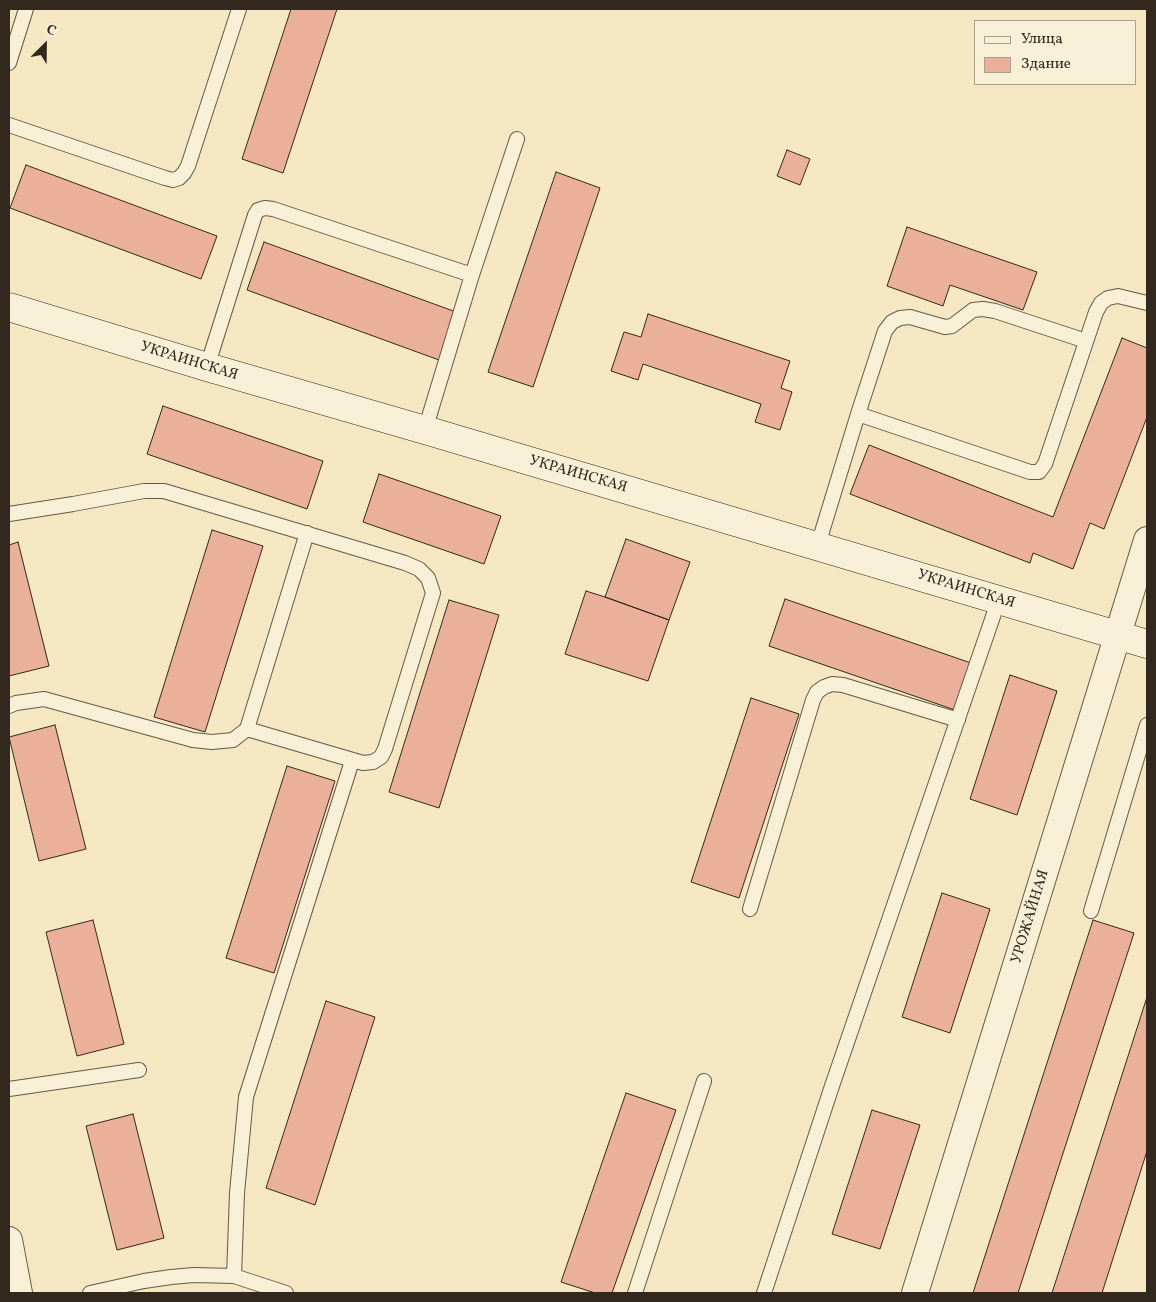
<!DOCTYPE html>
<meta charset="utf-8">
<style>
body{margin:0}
#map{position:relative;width:1156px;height:1302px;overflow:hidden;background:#f5e7c1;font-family:Vollkorn,serif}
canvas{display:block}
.frame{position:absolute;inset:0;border:10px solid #33281e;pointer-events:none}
.legend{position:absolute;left:974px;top:20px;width:162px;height:65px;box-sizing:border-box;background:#f8efd7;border:1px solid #a99f8d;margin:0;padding:6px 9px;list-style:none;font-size:15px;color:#33281e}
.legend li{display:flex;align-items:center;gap:10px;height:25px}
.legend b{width:25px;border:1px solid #a99f8d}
.north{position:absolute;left:20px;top:20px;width:50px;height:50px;-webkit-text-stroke:4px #f8efd7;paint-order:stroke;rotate:23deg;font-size:14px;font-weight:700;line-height:20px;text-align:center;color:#33281e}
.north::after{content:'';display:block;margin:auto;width:18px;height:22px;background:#33281e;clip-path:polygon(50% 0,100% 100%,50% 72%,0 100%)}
</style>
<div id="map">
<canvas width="1156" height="1302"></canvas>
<div class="frame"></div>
<ul class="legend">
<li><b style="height:6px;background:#f8efd7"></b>Улица</li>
<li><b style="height:14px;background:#eab09a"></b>Здание</li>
</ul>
<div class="north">С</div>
</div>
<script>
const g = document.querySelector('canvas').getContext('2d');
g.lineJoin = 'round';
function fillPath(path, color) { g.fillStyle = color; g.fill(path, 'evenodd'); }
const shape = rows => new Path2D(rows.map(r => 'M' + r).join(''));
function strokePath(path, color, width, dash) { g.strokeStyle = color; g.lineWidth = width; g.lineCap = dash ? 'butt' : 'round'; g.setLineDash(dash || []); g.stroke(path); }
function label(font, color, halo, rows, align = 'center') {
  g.font = font + ' Vollkorn,serif'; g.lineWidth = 4; g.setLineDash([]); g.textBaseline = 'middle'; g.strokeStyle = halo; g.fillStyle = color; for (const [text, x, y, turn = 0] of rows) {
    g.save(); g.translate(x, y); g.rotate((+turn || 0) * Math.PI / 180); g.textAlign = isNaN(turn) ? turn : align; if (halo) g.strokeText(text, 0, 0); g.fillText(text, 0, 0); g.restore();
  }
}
const building = shape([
 [291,9,337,9,283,173,242,159,291,9],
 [787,150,810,159,800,185,777,176,787,150],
 [26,165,217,236,201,279,10,208,26,165],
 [556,172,600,188,533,387,488,372,556,172],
 [907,227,1037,272,1023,310,950,285,943,306,887,286,907,227],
 [264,242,456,312,439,360,247,290,264,242],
 [648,314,790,361,781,388,792,392,780,430,755,422,761,404,643,364,638,380,611,371,624,332,641,337,648,314],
 [1122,338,1147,348,1147,417,1104,529,1090,523,1073,569,1033,553,1030,563,850,494,869,445,1053,517,1122,338],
 [163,406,323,461,307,509,147,454,163,406],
 [379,474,501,516,484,564,363,522,379,474],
 [212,530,263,546,205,732,154,717,212,530],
 [626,539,690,562,669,620,605,597,626,539],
 [18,542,49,666,9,676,9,545,18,542],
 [586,591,605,597,669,620,648,681,565,654,586,591],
 [785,599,971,663,955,710,769,646,785,599],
 [449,600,499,615,439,808,389,792,449,600],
 [1010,675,1057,691,1017,815,970,799,1010,675],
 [751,698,799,714,739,898,691,882,751,698],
 [55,725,86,849,39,861,9,737,55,725],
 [287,766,335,781,274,973,226,958,287,766],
 [942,893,990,909,950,1033,902,1017,942,893],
 [93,920,124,1044,77,1056,46,932,93,920],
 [1093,920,1134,933,1018,1293,973,1293,1093,920],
 [1147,997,1147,1151,1102,1293,1052,1293,1147,997],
 [326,1001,375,1017,315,1205,266,1188,326,1001],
 [626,1093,676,1110,612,1293,595,1293,561,1282,626,1093],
 [872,1110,920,1125,880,1249,832,1234,872,1110],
 [133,1114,164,1238,117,1250,86,1126,133,1114]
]);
fillPath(building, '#eab09a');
strokePath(building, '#33281e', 1);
const lane = shape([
 [9,63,26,9],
 [9,125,165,178,173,180,179,178,184,173,188,166,239,9],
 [472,275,517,139],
 [207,367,255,215,258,210,265,208,273,209,472,275,425,430],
 [858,414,885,331,892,322,900,318,910,317,945,327,952,326,973,310,983,309,995,311,1086,341],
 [9,514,73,504,144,491,164,491,405,563,419,569,428,578,433,593,385,749,381,757,373,762,363,763,247,729],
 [818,545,858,414,1030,472,1039,472,1045,464,1096,312,1101,303,1108,298,1118,296,1147,303],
 [9,706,16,703,44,699,193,740,212,742,233,740,247,729,307,533],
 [750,909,813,700,817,692,824,687,832,684,843,685,958,720],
 [1091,911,1147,725],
 [9,1089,139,1070],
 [234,1276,237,1193,246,1097,352,761],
 [90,1293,144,1281,171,1277,194,1275,234,1276,286,1293],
 [635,1293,704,1081],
 [764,1293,832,1086,999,599]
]);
const street = shape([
 [9,1240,19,1293],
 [915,1293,1147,540]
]);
const secondary = shape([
 [9,307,207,367,425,430,1147,644]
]);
strokePath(lane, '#645847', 16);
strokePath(street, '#645847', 28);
strokePath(secondary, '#33281e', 29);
strokePath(lane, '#f8efd7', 14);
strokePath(street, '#f8efd7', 26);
strokePath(secondary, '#f8efd7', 28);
label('15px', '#33281e', '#f8efd7', [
 ["УКРАИНСКАЯ",189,362,17],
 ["УКРАИНСКАЯ",578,475,16],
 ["УКРАИНСКАЯ",966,590,17],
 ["УРОЖАЙНАЯ",1031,917,-73]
]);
</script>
